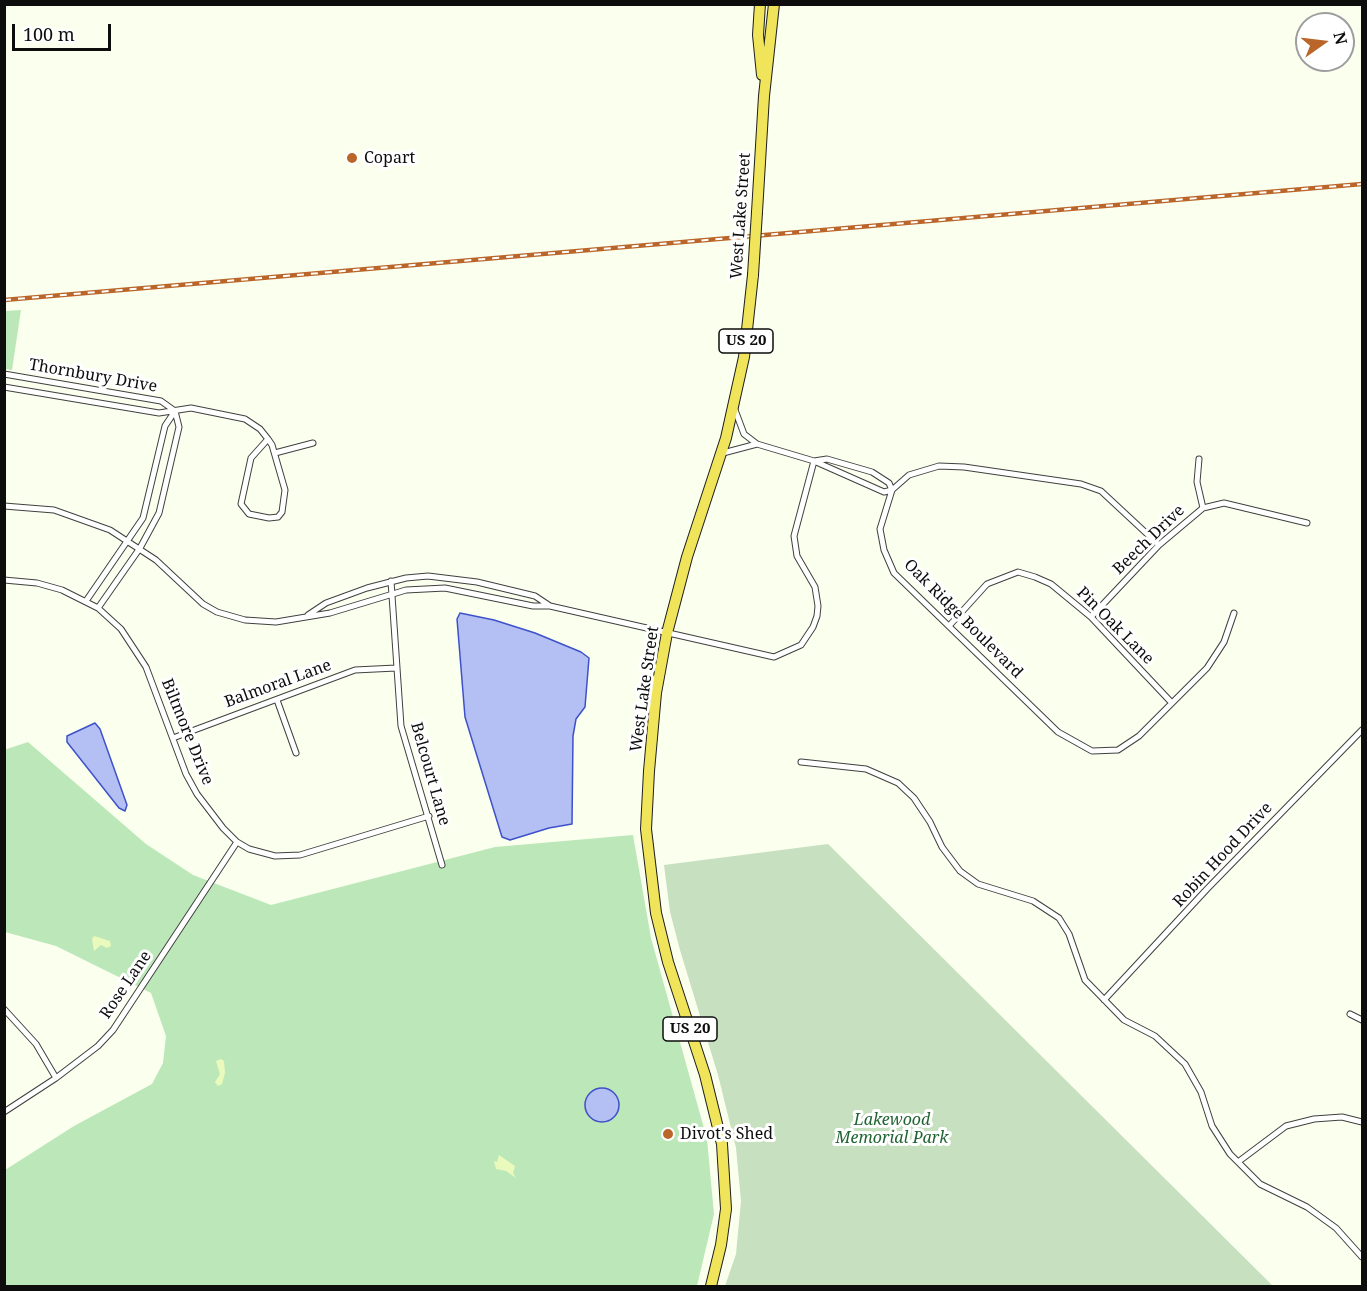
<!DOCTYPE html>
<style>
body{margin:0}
#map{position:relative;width:1367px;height:1291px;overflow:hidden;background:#faffee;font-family:"Noto Serif",serif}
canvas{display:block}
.frame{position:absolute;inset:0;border:6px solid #0d0d0d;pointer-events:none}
.north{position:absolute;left:1295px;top:12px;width:60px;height:60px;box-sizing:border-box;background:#fff;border:2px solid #9e9e9e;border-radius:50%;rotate:76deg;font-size:16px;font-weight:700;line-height:24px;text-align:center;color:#0d0d0d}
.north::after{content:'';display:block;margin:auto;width:21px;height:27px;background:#ba6529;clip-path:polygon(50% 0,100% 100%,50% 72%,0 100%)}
.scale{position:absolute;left:12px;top:24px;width:99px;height:27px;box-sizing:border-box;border:3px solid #0d0d0d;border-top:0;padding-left:8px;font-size:18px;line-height:21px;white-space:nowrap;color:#0d0d0d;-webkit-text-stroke:4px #fff;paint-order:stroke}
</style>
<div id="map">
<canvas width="1367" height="1291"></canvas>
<div class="frame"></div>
<div class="north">N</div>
<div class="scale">100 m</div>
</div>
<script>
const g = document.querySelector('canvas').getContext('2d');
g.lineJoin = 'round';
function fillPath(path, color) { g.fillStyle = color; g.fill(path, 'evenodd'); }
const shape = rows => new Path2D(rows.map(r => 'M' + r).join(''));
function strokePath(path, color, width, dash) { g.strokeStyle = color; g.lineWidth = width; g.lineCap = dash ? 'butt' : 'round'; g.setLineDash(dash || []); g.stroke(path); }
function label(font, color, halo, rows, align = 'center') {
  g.font = font + ' "Noto Serif",serif'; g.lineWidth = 6; g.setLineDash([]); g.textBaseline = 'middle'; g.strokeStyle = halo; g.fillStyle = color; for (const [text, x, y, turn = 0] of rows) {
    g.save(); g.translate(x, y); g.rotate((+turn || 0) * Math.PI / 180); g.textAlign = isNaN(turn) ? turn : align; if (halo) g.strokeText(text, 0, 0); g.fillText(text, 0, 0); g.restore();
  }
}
fillPath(shape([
 [21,310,12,370,5,369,5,311],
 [28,742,146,844,193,875,271,905,495,847,633,835,651,938,707,1139,714,1214,697,1286,5,1286,5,1170,74,1126,152,1084,163,1063,166,1036,151,993,56,946,5,932,4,750]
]), '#bce8b9');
fillPath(shape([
 [94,936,110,941,111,946,107,948,101,945,94,951,92,939],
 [221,1059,224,1061,225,1073,222,1084,218,1086,215,1082,220,1074,216,1061],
 [499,1155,515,1166,513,1173,516,1178,506,1171,496,1169,494,1161,497,1162]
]), '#eaf9bc');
fillPath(shape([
 [828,844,1273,1286,725,1286,736,1254,741,1201,736,1148,718,1075,680,950,670,912,664,865]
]), '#c7e0c0');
const water = shape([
 [460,613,494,620,535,633,581,652,589,658,585,707,576,719,573,736,572,824,549,828,510,840,502,837,465,717,457,619,460,613],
 [95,723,100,729,127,805,125,811,119,808,67,742,67,736,95,723],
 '585 1105a17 17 0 1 1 34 0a17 17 0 1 1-34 0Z'
]);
fillPath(water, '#b4bff4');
strokePath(water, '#3e51c9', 1.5);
const street = shape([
 [4,374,161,401,175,411],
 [4,387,159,413,191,408,245,419,260,429,268,439,272,445,285,490,282,512,278,517,269,518,249,514,241,504,251,458,268,439],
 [735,410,744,434,757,444,814,461,884,492,892,490,889,483,872,472,827,459,814,461],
 [275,453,313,443],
 [723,453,757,444],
 [1199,459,1197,482,1203,508],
 [4,506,54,510,110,530,156,560,203,604,217,612,245,620,276,622,330,613,406,590,445,588,533,606,550,606,774,657,801,645,813,627,817,616,818,606,815,587,797,556,794,536,814,461],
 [1159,545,1101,491,1081,484,964,467,939,466,909,475,892,490,880,529,884,550,894,573,1058,732,1092,751,1118,750,1139,736,1207,668,1224,642,1234,613],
 [4,580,37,583,62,590,98,608,121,629,146,667,186,774,197,794,223,828,237,842,249,849,275,856,300,855,429,816],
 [391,581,401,726,442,865],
 [86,601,143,518,165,426,175,411],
 [98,608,140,548,159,513,179,427,175,411],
 [308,615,326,603,367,588,406,578,428,576,477,582,535,596,550,606],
 [1091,617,1159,545,1203,508,1224,503,1307,523],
 [949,626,987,584,1018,572,1035,577,1051,584,1091,617,1171,702],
 [277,700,296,753],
 [173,738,355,670,396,668],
 [801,762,866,769,898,783,914,798,930,822,942,847,960,871,978,884,1033,901,1059,918,1069,934,1085,980,1124,1020,1155,1036,1185,1064,1201,1092,1212,1126,1230,1154,1260,1184,1307,1207,1336,1228,1362,1257],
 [1104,1000,1207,889,1362,730],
 [4,1009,36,1044,56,1078],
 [1350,1014,1362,1020],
 [4,1112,56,1078,98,1046,113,1030,237,842],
 [1238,1162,1286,1126,1314,1119,1342,1117,1362,1122]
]);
const highway = shape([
 [760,4,758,35,762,75],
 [757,212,764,96,774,4],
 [711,1286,721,1245,726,1209,722,1144,705,1075,668,962,656,913,646,829,649,771,656,693,667,633,687,557,726,438,744,357,753,275]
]);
strokePath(street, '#404040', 7);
strokePath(highway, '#1e1e1e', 12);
strokePath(street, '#fff', 5);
strokePath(highway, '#f0e45b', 10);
const rail = shape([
 [4,300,1362,184]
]);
strokePath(rail, '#ba6529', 4.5);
strokePath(rail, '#fff', 2, [7]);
const highwayBridge = shape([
 [753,275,757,212]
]);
strokePath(highwayBridge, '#1e1e1e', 12, []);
strokePath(highwayBridge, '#f0e45b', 10);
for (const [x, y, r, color] of [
 [352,158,6,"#ba6529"],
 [668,1134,6,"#ba6529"]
]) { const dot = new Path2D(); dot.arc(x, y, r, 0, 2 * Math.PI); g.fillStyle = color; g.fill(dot); strokePath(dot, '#fff', 2); }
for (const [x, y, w] of [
 [746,341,54],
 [690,1029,54]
]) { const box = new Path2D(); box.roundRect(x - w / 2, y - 12, w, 24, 4.5); g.fillStyle = '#fff'; g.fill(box); strokePath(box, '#0d0d0d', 1.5); }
label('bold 15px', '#0d0d0d', null, [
 ["US 20",746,341],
 ["US 20",690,1029]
]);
label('16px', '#0d0d0d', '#fff', [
 ["Copart",364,158],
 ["Divot's Shed",680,1134]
], 'left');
label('16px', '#0d0d0d', '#fff', [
 ["West Lake Street",741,216,-86],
 ["Thornbury Drive",93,376,10],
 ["Beech Drive",1149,540,-44],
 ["Oak Ridge Boulevard",963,619,45],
 ["Pin Oak Lane",1115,626,45],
 ["Balmoral Lane",278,684,-20],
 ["West Lake Street",645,689,-82],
 ["Biltmore Drive",187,732,68],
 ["Belcourt Lane",430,774,74],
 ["Robin Hood Drive",1223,855,-47],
 ["Rose Lane",126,985,-56]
]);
label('italic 16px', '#1f6331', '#fff', [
 ["Lakewood",892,1120],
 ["Memorial Park",892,1138]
]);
</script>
